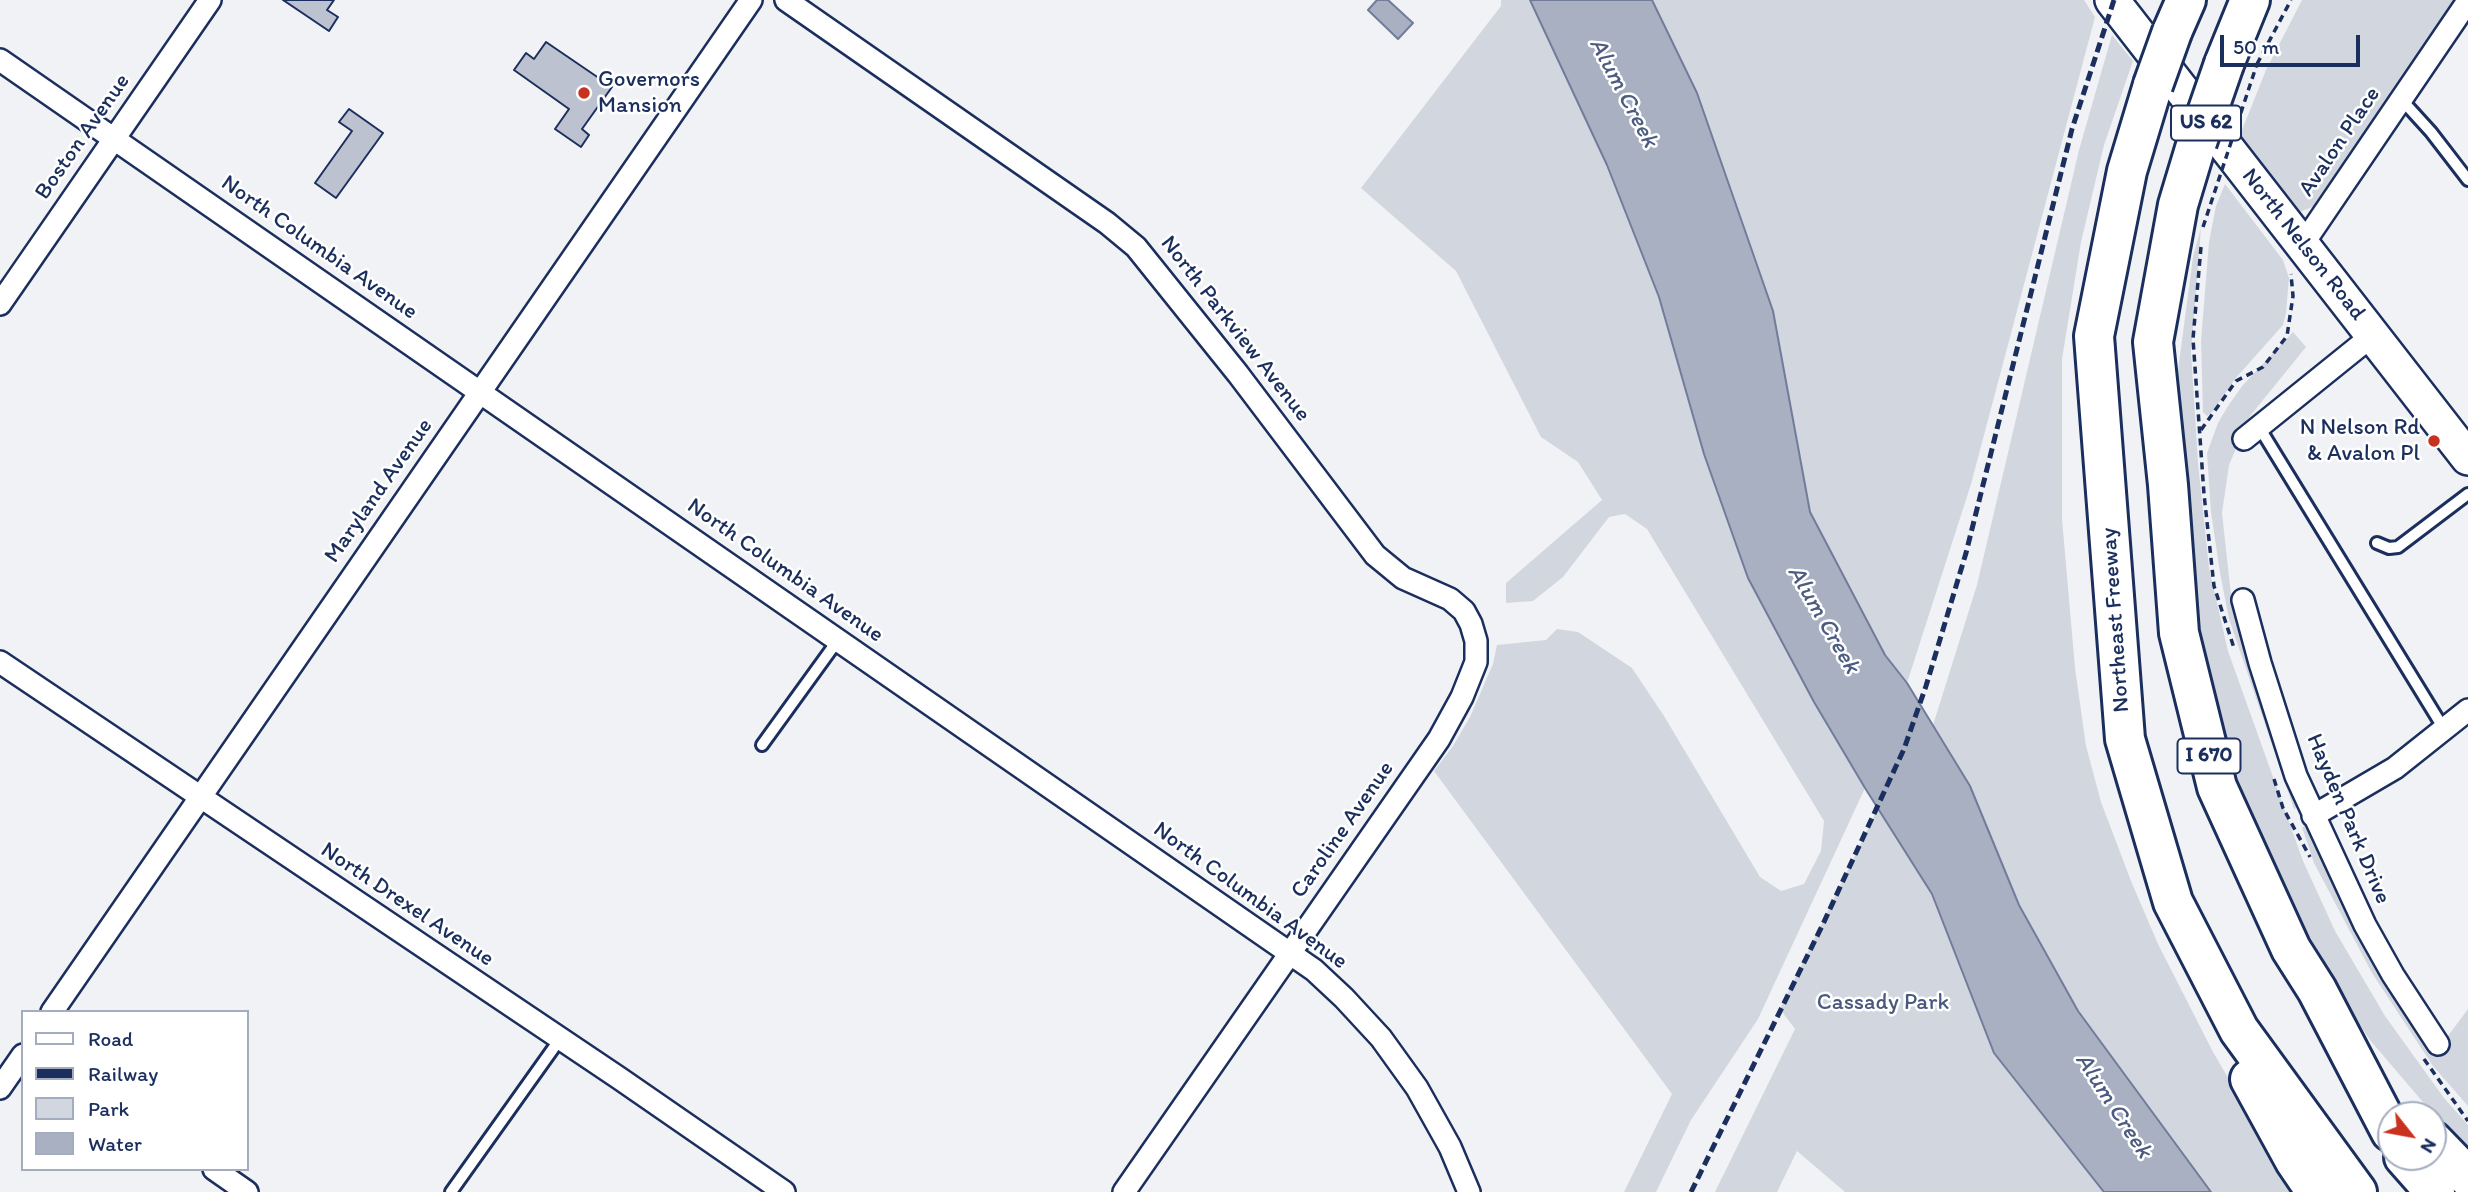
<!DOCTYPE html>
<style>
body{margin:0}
#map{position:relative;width:2468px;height:1192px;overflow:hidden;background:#f1f2f5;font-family:Itim,sans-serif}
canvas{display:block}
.legend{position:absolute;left:21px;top:1010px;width:228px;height:161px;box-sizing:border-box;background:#fff;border:2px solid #a4acbf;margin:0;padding:9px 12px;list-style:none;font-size:21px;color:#1b2f5e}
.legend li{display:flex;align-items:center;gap:14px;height:35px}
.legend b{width:35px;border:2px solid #a4acbf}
.north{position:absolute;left:2377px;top:1101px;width:70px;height:70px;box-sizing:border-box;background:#fff;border:2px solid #a4acbf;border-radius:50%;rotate:121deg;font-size:19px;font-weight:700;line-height:28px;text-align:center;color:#1b2f5e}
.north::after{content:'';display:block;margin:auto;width:24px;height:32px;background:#c8321e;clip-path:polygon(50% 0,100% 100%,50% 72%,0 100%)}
.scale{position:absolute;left:2220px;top:35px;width:140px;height:32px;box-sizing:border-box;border:4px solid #1b2f5e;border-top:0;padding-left:9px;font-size:21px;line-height:24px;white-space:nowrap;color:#1b2f5e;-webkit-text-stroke:5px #fff;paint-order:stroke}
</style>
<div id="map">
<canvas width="2468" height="1192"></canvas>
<ul class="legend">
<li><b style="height:9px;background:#fff"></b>Road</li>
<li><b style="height:9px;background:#1b2f5e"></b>Railway</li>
<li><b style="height:19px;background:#d2d6df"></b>Park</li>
<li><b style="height:19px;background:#a8b0c2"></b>Water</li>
</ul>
<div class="north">N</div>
<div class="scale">50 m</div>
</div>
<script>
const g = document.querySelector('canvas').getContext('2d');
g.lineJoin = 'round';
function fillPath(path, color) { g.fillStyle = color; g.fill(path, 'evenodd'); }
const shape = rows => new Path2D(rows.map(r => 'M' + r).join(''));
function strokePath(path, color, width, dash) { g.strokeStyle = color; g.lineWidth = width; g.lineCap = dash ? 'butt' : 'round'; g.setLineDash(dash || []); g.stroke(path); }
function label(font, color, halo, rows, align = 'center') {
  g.font = font + ' Itim,sans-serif'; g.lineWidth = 5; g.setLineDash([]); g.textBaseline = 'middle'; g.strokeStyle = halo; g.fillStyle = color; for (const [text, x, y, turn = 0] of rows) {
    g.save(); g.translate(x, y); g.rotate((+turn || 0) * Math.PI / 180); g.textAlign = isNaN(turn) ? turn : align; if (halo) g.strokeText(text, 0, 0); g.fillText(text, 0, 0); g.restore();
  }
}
fillPath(shape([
 [1501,0,1530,0,1607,165,1659,297,1704,454,1748,578,1814,702,1865,788,1758,1019,1691,1120,1656,1192,1624,1192,1672,1094,1434,771,1453,746,1470,717,1493,664,1497,645,1546,640,1557,629,1578,632,1632,668,1664,716,1760,877,1781,891,1804,884,1821,851,1824,821,1647,529,1625,514,1609,517,1563,577,1533,601,1506,603,1506,583,1602,500,1578,462,1541,437,1456,271,1361,188,1501,6],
 [1652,0,2084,0,2095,17,1971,484,1907,683,1885,655,1810,512,1773,310,1697,93],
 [2302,0,2458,0,2318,205,2299,212,2240,135,2266,70],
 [2112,35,2133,61,2104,145,2081,242,2062,359,2062,519,2075,668,2086,746,2101,802,2131,881,2158,944,2213,1052,2270,1149,2298,1192,2211,1192,2205,1185,2078,1011,2020,905,1970,786,1933,725,1977,585,2079,150],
 [2225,184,2283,260,2289,278,2286,313,2283,325,2234,380,2213,411,2207,416,2203,412,2201,341,2209,242,2216,206],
 [2201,228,2191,352,2198,463,2209,568,2228,651,2303,861,2335,931,2385,1016,2444,1098,2468,1125,2468,1155,2370,1040,2309,949,2251,828,2223,739,2192,624,2174,401,2193,257],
 [2293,332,2306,347,2250,416,2229,465,2222,513,2232,604,2277,738,2303,806,2294,809,2229,619,2220,573,2211,512,2207,453,2218,423,2228,406,2243,385],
 [1879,806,1932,894,1994,1053,2104,1192,1845,1192,1797,1151,1777,1192,1715,1192,1795,1029,1780,1009],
 [2311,825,2439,1048,2468,1009,2468,1106,2433,1066,2372,973,2314,863,2302,827]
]), '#d2d6df');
const water = shape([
 [1377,0,1388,0,1413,23,1398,39,1368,10,1377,0],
 [1530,0,1652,0,1697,93,1773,311,1810,512,1885,655,1907,683,1970,786,2019,905,2078,1011,2211,1192,2104,1192,1994,1053,1932,894,1865,788,1814,702,1748,578,1704,454,1659,297,1607,165,1530,0]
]);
fillPath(water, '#a8b0c2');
strokePath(water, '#707c9a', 2);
const building = shape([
 [283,0,334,0,327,10,338,17,329,31,283,0],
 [546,42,612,87,582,129,589,135,581,147,555,129,569,109,514,70,526,53,534,59,546,42],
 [349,109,383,133,336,198,315,183,352,131,339,122,349,109]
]);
fillPath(building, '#bcc2d0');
strokePath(building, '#1b2f5e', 2);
const service = shape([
 [2401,99,2431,132,2468,180],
 [2259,427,2444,729],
 [2377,543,2389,548,2398,547,2468,494],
 [762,745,838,640],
 [451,1192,560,1039]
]);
const minor = shape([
 [786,0,1107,223,1136,247,1238,374,1375,555,1403,578,1450,599,1464,611,1471,624,1476,641,1476,662,1462,697,1439,739,1124,1192],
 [0,60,1314,970,1344,998,1381,1038,1417,1088,1450,1147,1469,1192],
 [2303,244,2468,1],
 [0,304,210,0],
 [2244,439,2373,335],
 [2243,600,2260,663,2296,776,2365,925,2393,975,2438,1044],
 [0,662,619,1078,784,1192],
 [2313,816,2395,768,2468,710],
 [52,1012,751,0],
 [0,1088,23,1055],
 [214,1169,247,1192]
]);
const primary = shape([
 [2112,0,2468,458]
]);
const motorway = shape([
 [2172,32,2186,0],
 [2224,64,2250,0],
 [2153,85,2127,171,2094,336,2125,739,2173,902,2239,1030,2357,1192],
 [2197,142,2178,205,2153,342,2168,485,2179,633,2217,787,2291,949,2317,990,2391,1132],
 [2250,1079,2295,1161,2316,1192],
 [2433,1141,2468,1177],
 [2404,1157,2435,1192]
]);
strokePath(service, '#1b2f5e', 16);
strokePath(minor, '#1b2f5e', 26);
strokePath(primary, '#1b2f5e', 38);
strokePath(motorway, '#1b2f5e', 44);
strokePath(shape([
 [2257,64,2291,0],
 [2201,247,2193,339,2204,494,2214,586,2234,648],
 [2201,430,2236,381,2263,367,2287,336,2293,296,2291,274],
 [2274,779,2283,808,2310,857],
 [2424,1059,2468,1121]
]), '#1b2f5e', 3.5, [7, 5]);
strokePath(service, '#fff', 10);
strokePath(minor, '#fff', 21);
strokePath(primary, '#fff', 33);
strokePath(motorway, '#fff', 38);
strokePath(shape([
 [1691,1192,1823,924,1904,749,1926,686,1966,553,2072,129,2114,0]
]), '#1b2f5e', 5, [10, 5]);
const motorwayBridge = shape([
 [2153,85,2172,32],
 [2197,142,2224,64]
]);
strokePath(motorwayBridge, '#1b2f5e', 44, []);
strokePath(shape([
 [2203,227,2257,64]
]), '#1b2f5e', 3.5, [7, 5]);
strokePath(motorwayBridge, '#fff', 38);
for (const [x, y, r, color] of [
 [584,93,7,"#c8321e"],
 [2434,441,7,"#c8321e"]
]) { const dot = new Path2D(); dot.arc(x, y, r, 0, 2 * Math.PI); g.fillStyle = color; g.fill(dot); strokePath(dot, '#fff', 2.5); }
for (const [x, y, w] of [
 [2206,123,70],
 [2209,756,63]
]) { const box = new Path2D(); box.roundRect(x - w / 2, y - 17.5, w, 35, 5); g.fillStyle = '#fff'; g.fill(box); strokePath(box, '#1b2f5e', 2); }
label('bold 21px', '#1b2f5e', null, [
 ["US 62",2206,123],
 ["I 670",2209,756]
]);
label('23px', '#1b2f5e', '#fff', [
 ["Governors",598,80],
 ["Mansion",598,106],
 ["N Nelson Rd",2420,428,"right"],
 ["& Avalon Pl",2420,454,"right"]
], 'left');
label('23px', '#1b2f5e', '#fff', [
 ["Boston Avenue",83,137,-55],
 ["Avalon Place",2340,142,-56],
 ["North Nelson Road",2303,245,52],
 ["North Columbia Avenue",319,248,35],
 ["North Parkview Avenue",1235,329,52],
 ["Maryland Avenue",379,491,-55],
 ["North Columbia Avenue",785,571,35],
 ["Northeast Freeway",2116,620,-94],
 ["Hayden Park Drive",2348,819,67],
 ["Caroline Avenue",1343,830,-55],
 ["North Columbia Avenue",1250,896,36],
 ["North Drexel Avenue",407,905,34]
]);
label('23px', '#49597e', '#fff', [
 ["Cassady Park",1883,1003]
]);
label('italic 24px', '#4c5c81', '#fff', [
 ["Alum Creek",1623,93,62],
 ["Alum Creek",1823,620,60],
 ["Alum Creek",2113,1106,57]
]);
</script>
